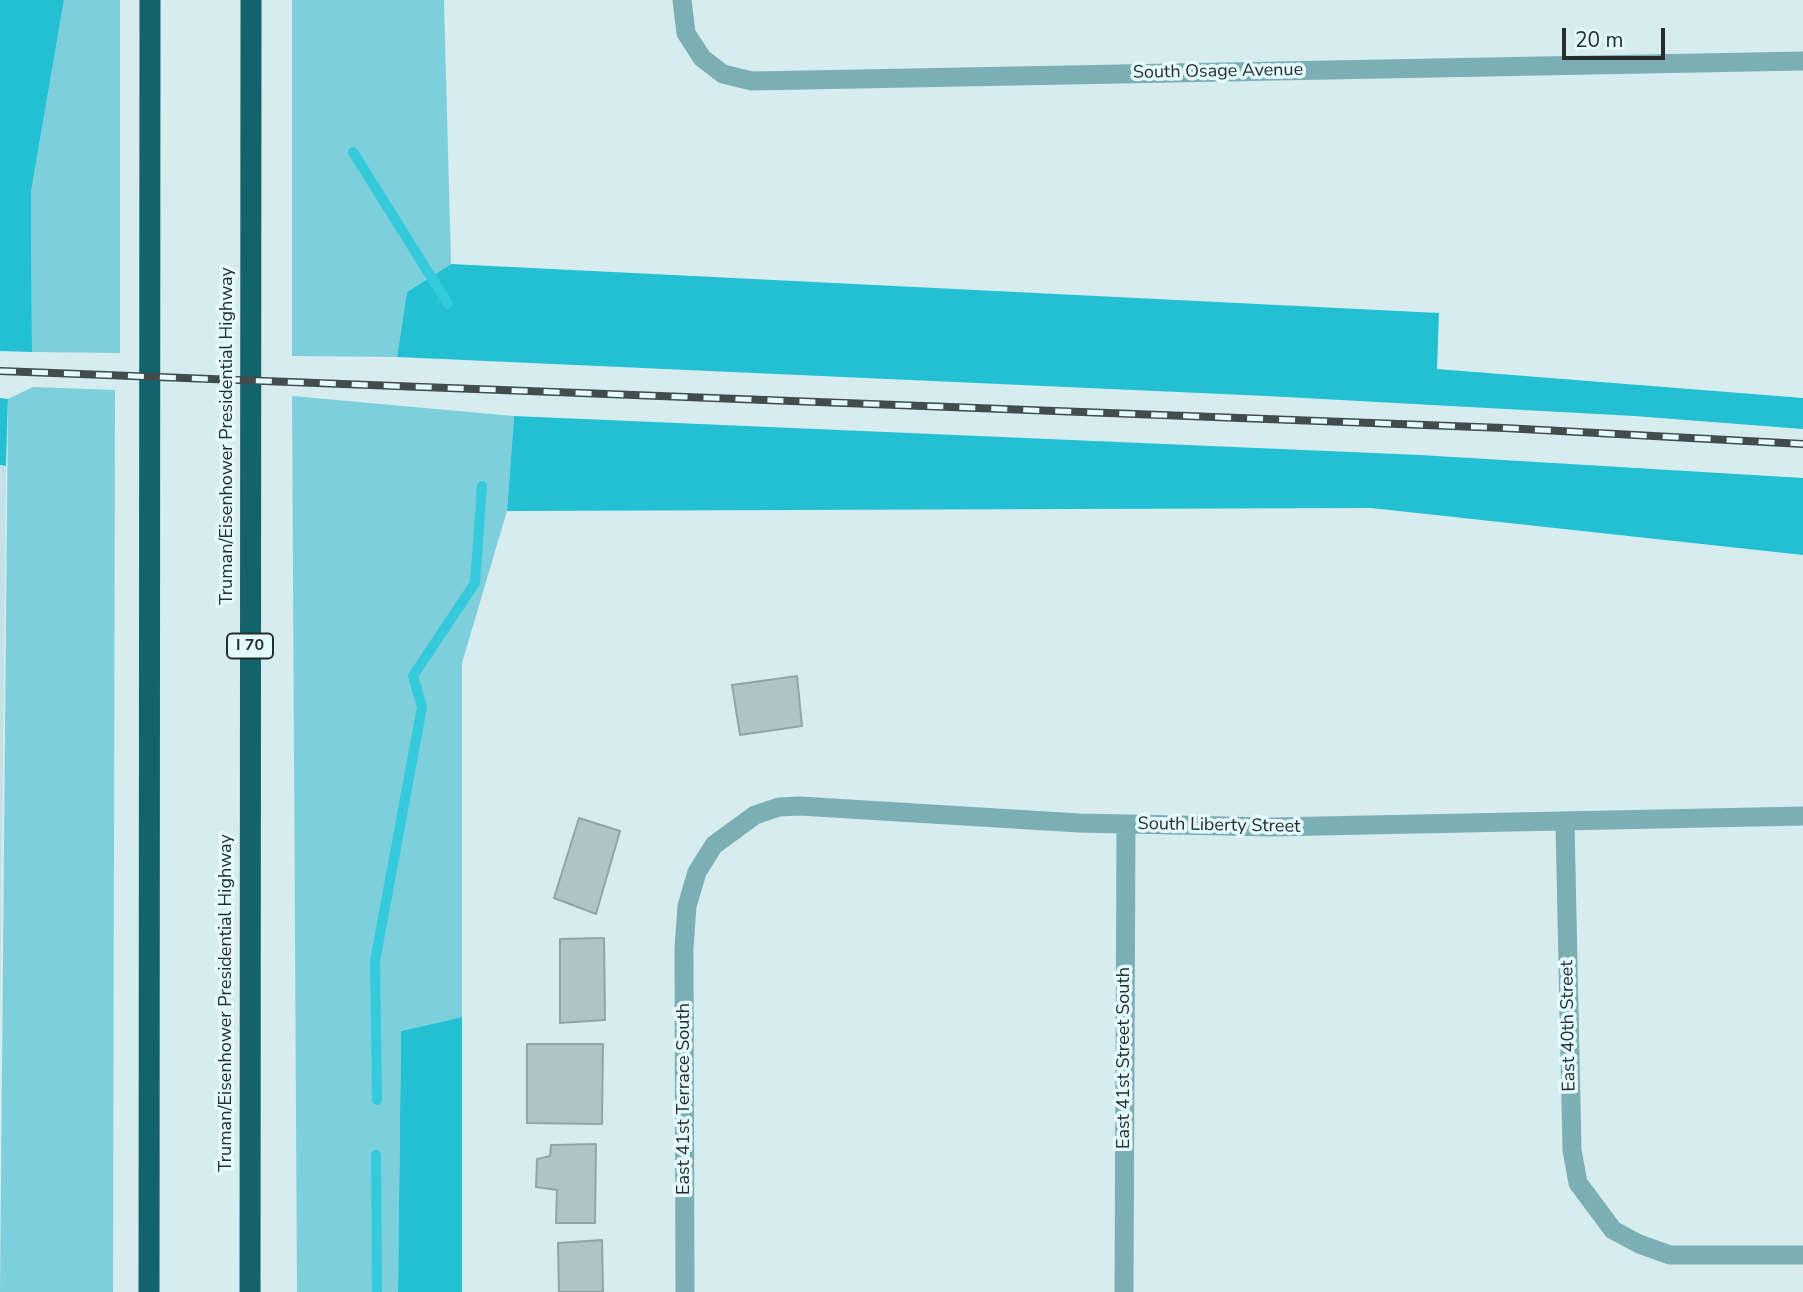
<!DOCTYPE html>
<style>
body{margin:0}
#map{position:relative;width:1803px;height:1292px;overflow:hidden;background:#d7ecef;font-family:"Nunito Sans",sans-serif}
canvas{display:block}
.scale{position:absolute;left:1562px;top:28px;width:103px;height:32px;box-sizing:border-box;border:4px solid #252d2e;border-top:0;padding-left:9px;font-size:21px;line-height:24px;white-space:nowrap;color:#252d2e;-webkit-text-stroke:5px #e4fafd;paint-order:stroke}
</style>
<div id="map">
<canvas width="1803" height="1292"></canvas>
<div class="scale">20 m</div>
</div>
<script>
const g = document.querySelector('canvas').getContext('2d');
g.lineJoin = 'round';
function fillPath(path, color) { g.fillStyle = color; g.fill(path, 'evenodd'); }
const shape = rows => new Path2D(rows.map(r => 'M' + r).join(''));
function strokePath(path, color, width, dash) { g.strokeStyle = color; g.lineWidth = width; g.lineCap = dash ? 'butt' : 'round'; g.setLineDash(dash || []); g.stroke(path); }
function label(font, color, halo, rows, align = 'center') {
  g.font = font + ' "Nunito Sans",sans-serif'; g.lineWidth = 7; g.setLineDash([]); g.textBaseline = 'middle'; g.strokeStyle = halo; g.fillStyle = color; for (const [text, x, y, turn = 0] of rows) {
    g.save(); g.translate(x, y); g.rotate((+turn || 0) * Math.PI / 180); g.textAlign = isNaN(turn) ? turn : align; if (halo) g.strokeText(text, 0, 0); g.fillText(text, 0, 0); g.restore();
  }
}
fillPath(shape([
 [0,466,6,466,0,1046]
]), '#c3e1e6');
fillPath(shape([
 [64,0,120,0,120,353,32,352,31,192],
 [292,0,444,0,451,264,407,292,397,357,292,356],
 [33,387,115,390,113,1292,0,1292,8,399],
 [292,396,514,416,507,511,462,663,462,1017,401,1031,398,1292,297,1292]
]), '#7dcfdb');
fillPath(shape([
 [0,0,64,0,31,192,32,352,0,351],
 [451,264,1439,313,1437,369,1803,398,1803,429,1634,416,1267,396,397,357,407,292],
 [0,398,8,399,6,466,0,465],
 [514,416,1420,455,1803,478,1803,555,1371,508,507,511],
 [462,1017,462,1292,398,1292,401,1031]
]), '#23c0d3');
strokePath(shape([
 [353,152,448,304],
 [377,1100,375,961,422,707,413,676,475,583,482,486],
 [376,1155,377,1292]
]), '#34cadc', 10);
const building = shape([
 [797,676,802,726,740,735,732,685,797,676],
 [579,818,620,831,596,914,554,898,579,818],
 [604,938,605,1020,560,1023,560,939,604,938],
 [527,1044,603,1044,602,1124,527,1123,527,1044],
 [596,1144,595,1223,556,1223,557,1190,536,1187,537,1159,550,1156,551,1145,596,1144],
 [602,1240,603,1292,559,1292,558,1243,602,1240]
]);
fillPath(building, '#b0c4c7');
strokePath(building, '#91a5a8', 2);
strokePath(shape([
 [682,0,686,33,702,58,723,74,752,81,1803,61],
 [1565,823,1572,1150,1578,1183,1613,1230,1639,1244,1670,1255,1803,1255],
 [685,1292,684,948,687,906,697,872,714,845,755,815,779,807,800,806,1079,823,1272,827,1803,816],
 [1124,1292,1126,825]
]), '#7baeb5', 19);
strokePath(shape([
 [149,1292,150,0],
 [250,1292,251,0]
]), '#13636c', 21);
const rail = shape([
 [0,371,1504,428,1803,444]
]);
strokePath(rail, '#424c4d', 8);
strokePath(rail, '#e4fafd', 5, [16]);
for (const [x, y, w] of [
 [250,646,46]
]) { const box = new Path2D(); box.roundRect(x - w / 2, y - 12.5, w, 25, 5); g.fillStyle = '#e4fafd'; g.fill(box); strokePath(box, '#252d2e', 2); }
label('bold 16px', '#252d2e', null, [
 ["I 70",250,646]
]);
label('18px', '#252d2e', '#e4fafd', [
 ["South Osage Avenue",1218,72,-1],
 ["Truman/Eisenhower Presidential Highway",228,436,-90],
 ["South Liberty Street",1219,826,1],
 ["Truman/Eisenhower Presidential Highway",227,1003,-90],
 ["East 40th Street",1569,1026,-91],
 ["East 41st Street South",1125,1058,-90],
 ["East 41st Terrace South",685,1099,-90]
]);
</script>
